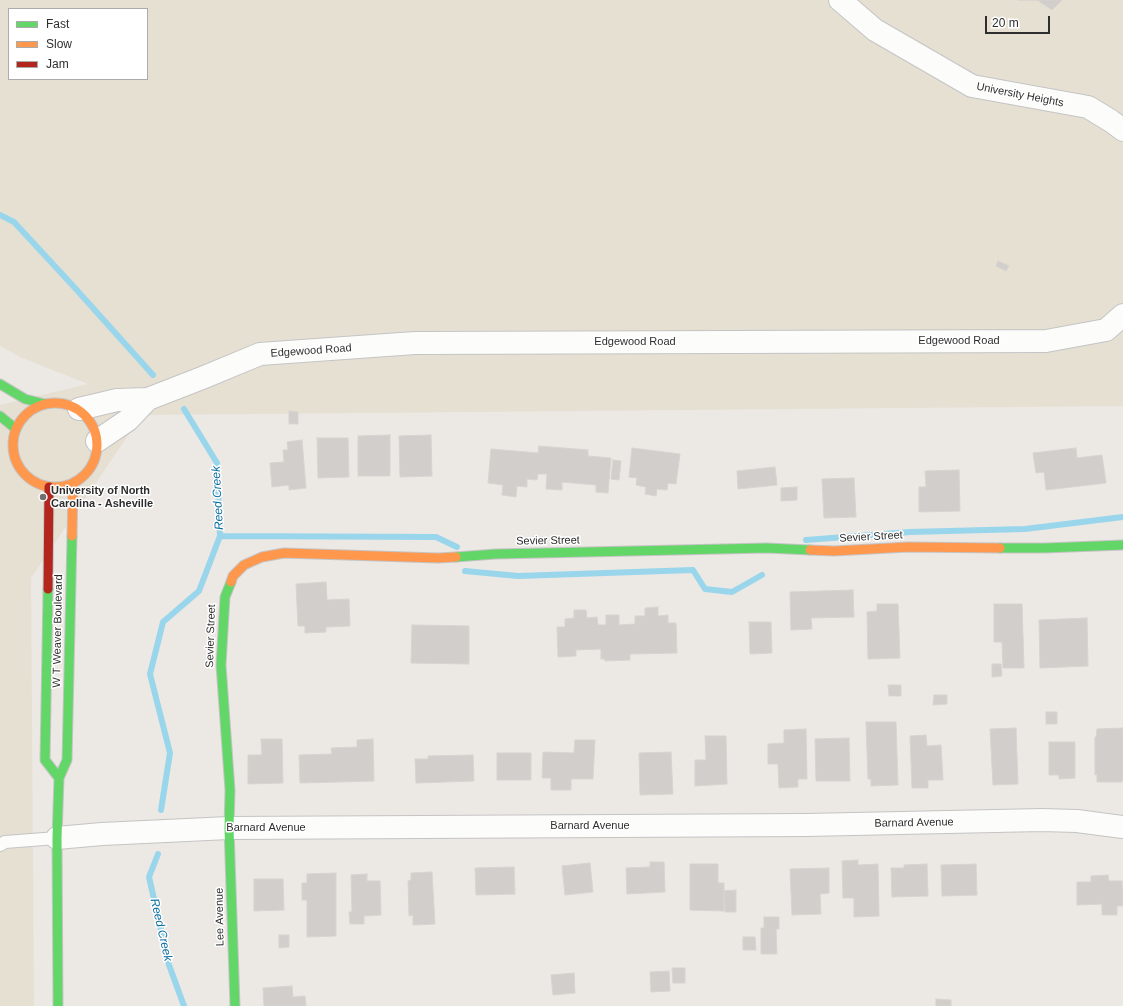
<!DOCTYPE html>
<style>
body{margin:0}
#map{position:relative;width:1123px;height:1006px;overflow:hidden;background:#ece8e4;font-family:Arial,sans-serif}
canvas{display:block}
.legend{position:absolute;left:8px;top:8px;width:140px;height:72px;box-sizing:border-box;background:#fff;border:1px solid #ababab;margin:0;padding:5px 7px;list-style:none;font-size:12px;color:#2e2e2e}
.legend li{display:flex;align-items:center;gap:8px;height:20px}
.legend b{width:20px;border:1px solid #ababab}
.scale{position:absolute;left:985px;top:16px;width:65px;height:18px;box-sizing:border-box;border:2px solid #2e2e2e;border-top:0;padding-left:5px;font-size:12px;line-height:14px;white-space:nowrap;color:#2e2e2e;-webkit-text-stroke:3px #fff;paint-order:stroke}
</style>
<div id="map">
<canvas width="1123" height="1006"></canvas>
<ul class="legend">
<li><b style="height:5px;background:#63d668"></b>Fast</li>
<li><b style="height:5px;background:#ff974d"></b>Slow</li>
<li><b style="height:5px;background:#b3261e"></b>Jam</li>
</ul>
<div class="scale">20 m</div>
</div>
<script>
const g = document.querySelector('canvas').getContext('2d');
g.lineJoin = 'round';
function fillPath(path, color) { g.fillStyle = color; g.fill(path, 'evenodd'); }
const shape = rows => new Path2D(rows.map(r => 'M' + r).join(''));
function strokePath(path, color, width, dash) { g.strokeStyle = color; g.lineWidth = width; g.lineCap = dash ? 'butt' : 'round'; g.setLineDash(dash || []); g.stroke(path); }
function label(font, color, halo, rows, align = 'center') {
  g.font = font + ' Arial,sans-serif'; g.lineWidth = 3; g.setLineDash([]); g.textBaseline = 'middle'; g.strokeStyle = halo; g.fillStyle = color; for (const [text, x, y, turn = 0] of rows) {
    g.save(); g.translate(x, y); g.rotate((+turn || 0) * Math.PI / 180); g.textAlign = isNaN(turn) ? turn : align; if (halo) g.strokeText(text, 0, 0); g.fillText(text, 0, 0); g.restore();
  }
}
fillPath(shape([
 [0,0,1123,0,1123,406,142,415,31,578,34,1006,0,1006,0,405,88,384,20,357,0,346],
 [9,9,147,9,147,79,9,79]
]), '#e6e0d3');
strokePath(shape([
 [0,215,14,222,75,288,153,375],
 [220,536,436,537,457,547],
 [806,540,910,532,1025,529,1123,517],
 [465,571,518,576,693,570,705,589,732,592,762,575],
 [161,810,170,753,150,674,163,622,199,591,220,536,217,463,184,409],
 [158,854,149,877,169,965,184,1006]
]), '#99d6ec', 6);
const building = shape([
 [1018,0,1062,0,1052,10,1037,0,1018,0],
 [998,261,1009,266,1006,271,996,266,998,261],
 [289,411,298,412,298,424,289,424,289,411],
 [390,435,390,476,358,476,358,436,390,435],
 [431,435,432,476,400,477,399,436,431,435],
 [317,438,348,438,349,477,318,478,317,438],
 [302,440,306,488,289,490,289,485,272,487,270,463,284,462,283,450,288,450,287,442,302,440],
 [539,446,588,450,588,456,611,458,608,493,596,492,596,485,562,482,562,490,546,489,547,474,538,474,537,480,527,479,527,487,517,486,516,497,502,495,503,485,488,483,491,449,538,453,539,446],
 [632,448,680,454,676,484,668,483,667,490,657,489,656,496,645,494,646,487,636,485,637,478,629,477,632,448],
 [1076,448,1077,458,1102,455,1106,483,1046,490,1044,472,1036,473,1033,453,1076,448],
 [613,460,621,461,619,480,611,479,613,460],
 [775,467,777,485,738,489,737,471,775,467],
 [959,470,960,511,919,512,919,487,926,487,925,471,959,470],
 [854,478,856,517,824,518,822,479,854,478],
 [797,487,797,500,781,501,781,488,797,487],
 [326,582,327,600,349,599,350,626,326,627,326,632,305,633,305,626,298,626,296,584,326,582],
 [853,590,854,617,811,618,812,629,791,630,790,592,853,590],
 [877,604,898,604,900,658,868,659,867,612,877,611,877,604],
 [994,604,1022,604,1024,668,1003,668,1002,642,994,642,994,604],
 [658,607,658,616,668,615,668,623,676,623,677,653,630,654,630,660,605,661,605,659,601,659,601,649,576,650,576,656,558,657,557,627,565,627,565,619,574,618,574,610,586,610,587,618,597,617,598,625,606,625,606,615,619,615,619,625,635,624,635,616,645,616,645,608,658,607],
 [1087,618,1088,666,1040,668,1039,620,1087,618],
 [749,622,771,622,772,653,750,654,749,622],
 [412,625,469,626,469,664,411,663,412,625],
 [992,664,1001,664,1002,676,992,677,992,664],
 [888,685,901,685,901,696,889,696,888,685],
 [934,695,947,695,947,704,933,705,934,695],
 [1046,712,1057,712,1057,724,1046,724,1046,712],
 [866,722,896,722,898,785,871,786,871,779,868,779,866,722],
 [1016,728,1018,784,993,785,990,729,1016,728],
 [1123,728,1123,774,1122,782,1097,782,1097,774,1095,775,1095,737,1096,737,1097,729,1123,728],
 [806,729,807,779,798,779,798,787,779,788,778,764,768,764,768,744,784,743,784,730,806,729],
 [926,735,927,746,941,745,943,780,928,780,928,788,912,788,910,736,926,735],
 [705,736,726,736,727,784,695,786,695,760,706,760,705,736],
 [849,738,850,781,816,781,815,739,849,738],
 [261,739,282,739,283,783,248,784,248,755,262,755,261,739],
 [373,739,374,781,300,783,299,755,332,754,331,748,357,747,357,740,373,739],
 [575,740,595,740,593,779,571,779,571,790,551,790,551,778,542,778,543,752,574,753,575,740],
 [1049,742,1075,742,1075,778,1059,779,1059,775,1049,775,1049,742],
 [671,752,673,794,640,795,639,753,671,752],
 [497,753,531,753,531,780,497,780,497,753],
 [473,755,474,781,416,783,415,759,428,759,428,756,473,755],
 [858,860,858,865,878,864,879,916,854,917,854,898,843,898,842,861,858,860],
 [650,862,664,862,665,892,627,894,626,868,650,867,650,862],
 [590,863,593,892,565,895,562,866,590,863],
 [690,864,718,864,718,883,724,883,724,911,690,910,690,864],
 [927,864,928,896,892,897,891,868,904,868,904,865,927,864],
 [976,864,977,895,942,896,941,865,976,864],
 [514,867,515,894,476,895,475,868,514,867],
 [829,868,829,893,820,894,821,914,792,915,790,869,829,868],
 [432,872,435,924,413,925,413,915,409,916,408,881,411,880,411,873,432,872],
 [336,873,336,936,307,937,307,900,302,900,302,883,307,883,307,874,336,873],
 [367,874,367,881,380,881,381,915,364,916,364,924,350,924,349,912,352,912,351,875,367,874],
 [1108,875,1109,881,1122,881,1123,906,1117,906,1117,915,1102,915,1102,904,1077,905,1077,882,1091,882,1091,876,1108,875],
 [254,879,283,879,284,910,254,911,254,879],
 [736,890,736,912,725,912,724,891,736,890],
 [764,917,779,917,779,929,776,929,777,954,761,954,761,928,764,928,764,917],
 [279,935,289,935,289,947,279,948,279,935],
 [743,937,755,937,756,950,743,950,743,937],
 [672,968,685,968,685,983,673,983,672,968],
 [669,971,670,991,651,992,650,972,669,971],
 [574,973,575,993,553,995,551,975,574,973],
 [292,986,293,997,305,996,306,1006,264,1006,263,988,292,986],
 [936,999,951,1000,951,1006,936,1006,936,999]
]);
fillPath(building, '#d1cecb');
strokePath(building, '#d7d4d0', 1);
const lane = shape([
 [0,845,5,842,57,838]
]);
const street = shape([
 [840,0,875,30,972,86,1088,107,1111,121,1123,130],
 [79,409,117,400,148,399,202,378,260,354,415,343,1046,341,1106,330,1123,315],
 [97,441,128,420,148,399],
 [57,838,102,834,229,828,806,825,1042,820,1077,821,1123,827]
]);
const fast = shape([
 [0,384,25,399,45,404],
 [0,416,16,429],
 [1000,548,1045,548,1123,545],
 [456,557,496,554,767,548,810,550],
 [231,582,225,597,221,665,230,790,229,828,235,1006],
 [48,589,45,760,59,778],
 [58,1006,57,838,59,778,67,760,72,536]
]);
const slow = shape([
 '13 445a42 42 0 1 1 84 0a42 42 0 1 1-84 0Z',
 [72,536,73,484],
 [810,550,834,551,908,547,1000,548],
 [231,582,233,576,244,565,262,557,284,553,438,558,456,557]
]);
const jam = shape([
 [48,589,49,487]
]);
strokePath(lane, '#c5c4c5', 14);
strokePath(street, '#c5c4c5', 24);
strokePath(fast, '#c5c4c5', 11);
strokePath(slow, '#c5c4c5', 11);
strokePath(jam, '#c5c4c5', 11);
strokePath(lane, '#fcfcfb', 12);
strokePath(street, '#fcfcfb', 22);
strokePath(fast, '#63d668', 9);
strokePath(slow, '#ff974d', 9);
strokePath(jam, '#b3261e', 9);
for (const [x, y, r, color] of [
 [43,497,4,"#706f6e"]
]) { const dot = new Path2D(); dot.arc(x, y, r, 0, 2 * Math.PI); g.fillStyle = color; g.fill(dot); strokePath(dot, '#fff', 1.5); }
label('11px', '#2e2e2e', '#fff', [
 ["University Heights",1020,95,11],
 ["Edgewood Road",959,341],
 ["Edgewood Road",635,342],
 ["Edgewood Road",311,351,-4],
 ["Sevier Street",871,537,-3],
 ["Sevier Street",548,541,-1],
 ["W T Weaver Boulevard",58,631,-89],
 ["Sevier Street",211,636,-88],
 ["Barnard Avenue",914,823,-1],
 ["Barnard Avenue",590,826],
 ["Barnard Avenue",266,828],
 ["Lee Avenue",220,917,-91]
]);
label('bold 11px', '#2e2e2e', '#fff', [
 ["University of North",51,491],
 ["Carolina - Asheville",51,504]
], 'left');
label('italic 12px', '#0d6fa3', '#fff', [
 ["Reed Creek",218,498,-93],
 ["Reed Creek",161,930,77]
]);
</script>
